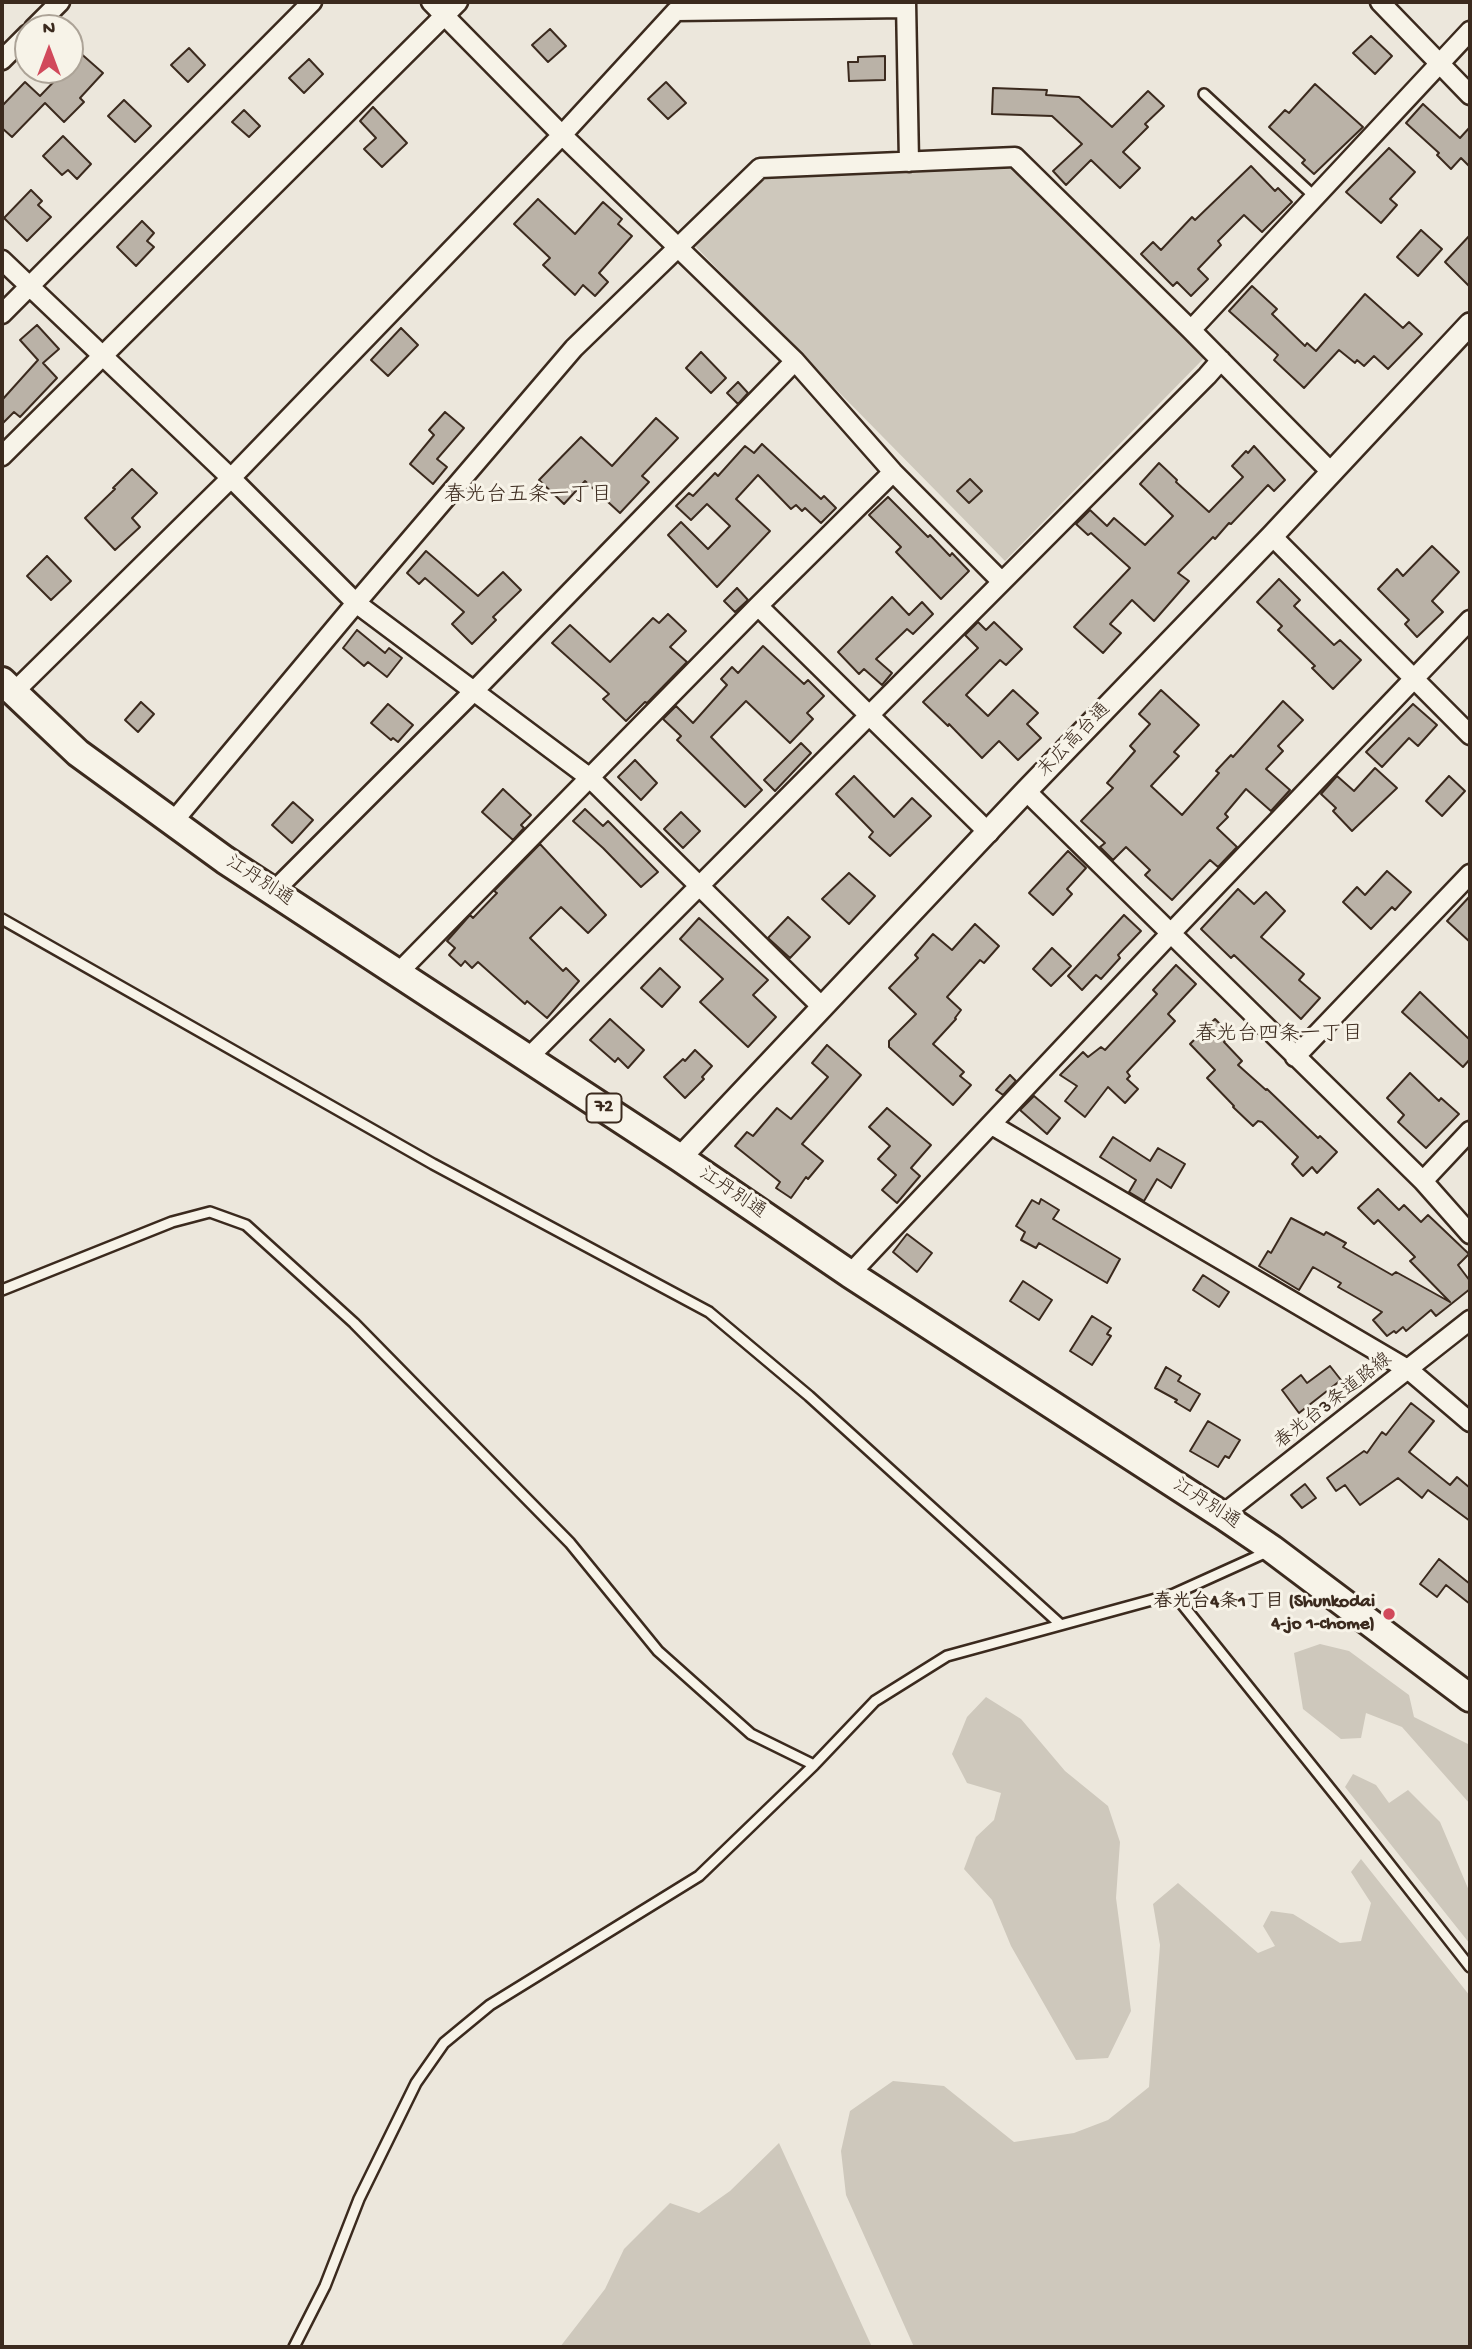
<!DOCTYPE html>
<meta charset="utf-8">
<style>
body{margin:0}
#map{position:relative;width:1472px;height:2349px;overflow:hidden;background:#ece7dc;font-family:"Gochi Hand",sans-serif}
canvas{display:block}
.frame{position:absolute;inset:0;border:4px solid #3b2a1e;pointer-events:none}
.north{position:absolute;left:14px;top:14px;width:70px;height:70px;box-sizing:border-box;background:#f7f3e8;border:2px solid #aca397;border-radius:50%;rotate:0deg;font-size:19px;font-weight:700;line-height:28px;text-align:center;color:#3b2a1e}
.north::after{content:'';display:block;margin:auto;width:24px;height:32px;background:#d1495b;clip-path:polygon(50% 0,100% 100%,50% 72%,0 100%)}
</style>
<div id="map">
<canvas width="1472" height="2349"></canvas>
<div class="frame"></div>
<div class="north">N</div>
</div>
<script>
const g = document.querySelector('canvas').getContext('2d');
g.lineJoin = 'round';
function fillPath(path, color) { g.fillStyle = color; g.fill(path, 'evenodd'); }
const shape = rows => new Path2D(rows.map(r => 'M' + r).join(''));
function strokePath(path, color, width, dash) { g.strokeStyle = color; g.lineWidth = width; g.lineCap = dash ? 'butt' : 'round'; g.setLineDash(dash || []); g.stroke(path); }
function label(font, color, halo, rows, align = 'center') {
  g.font = font + ' "Gochi Hand","Klee One",sans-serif'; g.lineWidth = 6; g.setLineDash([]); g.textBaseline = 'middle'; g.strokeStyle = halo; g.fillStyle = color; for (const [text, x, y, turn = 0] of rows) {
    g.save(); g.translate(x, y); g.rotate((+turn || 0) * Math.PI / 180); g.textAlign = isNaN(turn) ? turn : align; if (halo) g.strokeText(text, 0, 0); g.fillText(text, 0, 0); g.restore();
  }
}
fillPath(shape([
 [1021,164,1210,352,1005,561,693,244,759,179],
 [1320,1644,1349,1651,1409,1695,1414,1717,1470,1745,1470,1804,1402,1727,1366,1713,1361,1738,1341,1739,1303,1709,1294,1653],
 [986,1697,1021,1719,1065,1771,1108,1806,1120,1842,1116,1898,1131,2011,1108,2058,1076,2060,1011,1946,992,1900,964,1869,976,1837,994,1820,1001,1793,967,1783,952,1754,967,1717],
 [1353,1774,1376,1785,1389,1803,1408,1790,1440,1822,1470,1893,1470,1944,1345,1787],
 [1361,1859,1470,1996,1470,2347,914,2347,846,2195,841,2151,850,2111,893,2081,944,2086,1014,2142,1074,2133,1108,2120,1149,2087,1160,1945,1153,1904,1178,1883,1258,1953,1275,1946,1263,1926,1271,1911,1293,1914,1340,1943,1361,1941,1371,1903,1351,1872],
 [779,2143,872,2347,560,2347,605,2289,624,2249,670,2203,699,2213,730,2191]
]), '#cec8bc');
const building = shape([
 [550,29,566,46,548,62,532,45,550,29],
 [1371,36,1392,56,1375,74,1353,53,1371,36],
 [70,44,103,73,80,98,84,102,64,122,45,103,12,137,2,128,2,106,25,82,40,96,65,70,70,70,70,44],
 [189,48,205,65,188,82,171,65,189,48],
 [885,56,885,80,849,81,848,62,858,62,858,57,885,56],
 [309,59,323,74,304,93,289,78,309,59],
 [666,82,686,103,668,119,648,99,666,82],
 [1315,84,1363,127,1314,174,1302,163,1305,160,1269,127,1285,110,1289,113,1315,84],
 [993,88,1047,90,1046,95,1079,97,1112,127,1148,91,1164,106,1145,124,1148,127,1123,152,1140,168,1120,188,1091,160,1066,185,1053,171,1082,144,1052,116,992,114,993,88],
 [124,100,151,126,135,142,108,116,124,100],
 [1423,104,1460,138,1470,127,1470,167,1461,158,1451,169,1437,155,1439,153,1406,123,1423,104],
 [373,107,407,143,382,167,364,149,376,138,360,121,373,107],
 [244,110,260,126,249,137,232,122,244,110],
 [63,136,91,164,77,179,68,170,62,175,43,156,63,136],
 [1389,148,1415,172,1390,199,1397,205,1381,223,1346,192,1389,148],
 [1251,166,1275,191,1278,188,1292,202,1262,232,1244,215,1218,241,1221,245,1198,269,1208,279,1191,296,1177,282,1173,286,1141,254,1153,242,1161,250,1192,217,1195,220,1251,166],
 [31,190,42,201,38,205,51,217,27,241,4,218,31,190],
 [538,199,575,234,603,202,622,219,618,224,632,236,599,273,608,282,595,296,583,285,575,295,543,265,550,258,514,224,538,199],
 [142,221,154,233,147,241,154,247,136,266,117,247,142,221],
 [1421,230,1442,249,1418,276,1397,257,1421,230],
 [1470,235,1470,287,1445,262,1470,235],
 [1252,286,1277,309,1272,314,1305,346,1307,343,1316,351,1365,294,1403,328,1409,322,1422,334,1388,369,1374,356,1364,366,1357,360,1355,363,1339,350,1304,388,1274,360,1278,355,1229,311,1252,286],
 [37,325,59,349,43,363,57,378,20,417,14,412,2,424,2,400,38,360,20,340,37,325],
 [401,328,418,345,388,376,371,360,401,328],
 [701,352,726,378,711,393,686,368,701,352],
 [738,382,748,393,738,404,727,393,738,382],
 [445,412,464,428,437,459,447,467,433,484,410,464,434,435,429,430,445,412],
 [656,418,678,438,642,476,649,482,620,513,585,481,564,504,539,480,581,437,612,466,656,418],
 [762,444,821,499,824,496,836,508,821,523,805,508,802,511,796,505,791,509,758,475,736,499,770,531,717,587,668,535,681,522,708,549,730,526,707,504,691,520,676,506,689,493,693,496,715,473,718,476,745,446,754,453,762,444],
 [1254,446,1285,480,1274,491,1268,485,1231,524,1229,523,1215,539,1213,537,1178,573,1189,581,1154,621,1132,600,1110,624,1121,633,1103,653,1074,627,1130,568,1091,533,1088,535,1076,524,1090,510,1107,526,1114,518,1145,545,1173,516,1140,484,1159,463,1177,480,1176,482,1209,512,1243,477,1232,466,1246,451,1248,453,1254,446],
 [132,469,157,493,132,518,140,527,115,550,85,518,115,489,113,488,132,469],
 [970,479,982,491,969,503,957,491,970,479],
 [888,497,928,537,930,535,950,556,952,553,969,571,941,599,896,552,901,547,869,515,888,497],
 [1432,546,1459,572,1432,601,1443,612,1417,637,1405,624,1409,620,1378,589,1397,569,1403,576,1432,546],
 [426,551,478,596,503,572,521,590,493,617,496,620,472,644,452,624,464,612,425,578,419,584,407,573,426,551],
 [47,556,71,581,51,600,27,576,47,556],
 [1279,579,1300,600,1294,606,1334,645,1340,640,1361,660,1333,689,1312,668,1315,666,1278,630,1282,626,1257,602,1279,579],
 [737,588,748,600,735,612,724,601,737,588],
 [892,597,909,615,922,602,933,614,913,634,907,629,876,659,892,673,882,685,864,669,859,674,838,652,892,597],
 [668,614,686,631,670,647,687,662,647,703,645,702,626,721,603,699,609,694,552,643,570,625,610,662,653,618,659,623,668,614],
 [978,622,986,630,994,622,1022,649,1006,665,1000,660,966,695,988,716,1013,690,1038,713,1027,724,1041,738,1018,760,999,741,982,758,949,724,948,726,923,702,978,648,965,635,978,622],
 [357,630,385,653,389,648,402,658,387,677,368,662,364,666,343,648,357,630],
 [763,646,804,684,808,680,824,696,807,713,813,719,790,743,746,701,711,737,762,790,745,807,677,740,681,736,663,719,676,706,693,723,727,685,721,679,732,667,738,673,763,646],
 [1161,690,1199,725,1174,752,1179,756,1151,786,1182,815,1219,773,1216,771,1231,755,1233,757,1283,701,1303,720,1278,746,1283,751,1266,769,1290,790,1271,811,1246,789,1225,814,1228,817,1217,828,1237,847,1218,867,1210,860,1172,900,1145,875,1150,870,1126,847,1113,860,1100,847,1105,843,1081,821,1113,788,1107,783,1135,751,1130,746,1150,724,1139,714,1161,690],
 [141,702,154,714,138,732,125,720,141,702],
 [388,704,413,725,398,742,393,738,391,740,371,723,388,704],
 [1413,704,1437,725,1418,746,1409,738,1382,767,1366,752,1413,704],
 [801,743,811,753,775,791,764,780,801,743],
 [635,760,657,783,641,800,618,777,635,760],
 [1375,768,1397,788,1352,831,1333,811,1336,808,1321,794,1337,776,1354,791,1375,768],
 [854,776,894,817,912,798,931,816,890,856,869,837,873,832,836,794,854,776],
 [1449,776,1465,791,1442,816,1426,801,1449,776],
 [503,789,531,815,521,825,524,828,513,840,482,812,503,789],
 [293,802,313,820,292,843,272,825,293,802],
 [585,809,603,826,608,821,658,872,641,887,603,848,573,821,585,809],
 [681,812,700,831,683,848,664,829,681,812],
 [540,844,606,915,588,933,561,907,530,938,563,971,566,968,579,981,547,1018,527,1001,525,1004,478,962,472,968,465,961,461,966,449,955,455,948,447,941,470,915,473,918,497,893,494,891,540,844],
 [1068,851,1086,868,1067,889,1072,894,1053,915,1029,893,1068,851],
 [1387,871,1411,892,1395,910,1392,907,1371,929,1343,902,1357,887,1365,895,1387,871],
 [849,873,875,896,849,924,822,899,849,873],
 [1238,889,1254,904,1266,892,1285,911,1261,937,1304,974,1299,980,1320,998,1301,1019,1234,955,1231,958,1201,929,1238,889],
 [1470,896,1470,942,1447,921,1470,896],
 [1124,915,1141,931,1118,955,1120,958,1101,979,1096,975,1082,990,1068,976,1124,915],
 [788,917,810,937,790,958,768,938,788,917],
 [699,918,768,980,753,995,776,1017,748,1047,700,1002,723,979,680,939,699,918],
 [975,924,999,946,984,963,980,960,947,997,961,1010,955,1018,956,1019,933,1044,964,1072,960,1076,971,1085,953,1105,889,1047,889,1041,916,1014,889,988,918,958,915,955,933,934,952,950,975,924],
 [1052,948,1071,966,1051,986,1033,969,1052,948],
 [1176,965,1196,984,1168,1014,1175,1021,1127,1072,1130,1076,1127,1079,1138,1089,1125,1103,1108,1087,1085,1117,1065,1101,1077,1086,1060,1075,1083,1052,1088,1057,1101,1047,1105,1050,1157,994,1153,990,1176,965],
 [660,968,680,987,662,1007,641,988,660,968],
 [1420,992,1470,1040,1470,1059,1463,1067,1402,1012,1420,992],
 [610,1019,644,1050,628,1068,618,1058,615,1062,590,1040,610,1019],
 [1215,1019,1231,1035,1224,1042,1242,1061,1238,1065,1266,1090,1267,1089,1318,1138,1320,1136,1337,1152,1317,1173,1312,1167,1303,1176,1292,1164,1298,1157,1262,1122,1258,1121,1253,1126,1233,1107,1234,1106,1207,1078,1215,1070,1190,1044,1215,1019],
 [827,1045,861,1075,802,1144,823,1161,808,1179,806,1177,791,1198,776,1188,780,1182,735,1146,747,1132,753,1136,777,1108,791,1119,828,1077,812,1063,827,1045],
 [695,1050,712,1066,702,1077,704,1079,685,1098,664,1077,683,1059,685,1061,695,1050],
 [1410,1073,1439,1101,1441,1098,1459,1114,1426,1148,1398,1122,1404,1115,1387,1098,1410,1073],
 [1010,1075,1016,1081,1003,1095,996,1090,1010,1075],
 [1034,1096,1060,1118,1047,1134,1020,1110,1034,1096],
 [887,1108,931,1145,911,1168,920,1176,897,1203,882,1190,896,1175,878,1159,890,1146,869,1127,887,1108],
 [1113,1137,1150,1161,1158,1148,1185,1164,1171,1188,1157,1179,1144,1201,1129,1192,1136,1180,1100,1157,1113,1137],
 [1378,1189,1399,1210,1404,1205,1421,1222,1428,1215,1469,1254,1458,1265,1470,1281,1470,1289,1436,1316,1431,1310,1406,1331,1403,1327,1396,1333,1394,1331,1387,1336,1373,1320,1382,1312,1338,1287,1341,1283,1313,1267,1299,1290,1259,1266,1268,1251,1271,1253,1291,1218,1324,1235,1326,1232,1346,1243,1343,1247,1392,1275,1396,1272,1450,1302,1410,1261,1415,1257,1378,1220,1374,1224,1358,1208,1378,1189],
 [1041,1199,1059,1210,1053,1219,1120,1259,1107,1283,1039,1243,1036,1248,1021,1240,1025,1232,1016,1226,1032,1200,1039,1204,1041,1199],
 [907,1234,932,1253,917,1272,893,1252,907,1234],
 [1203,1275,1229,1292,1219,1307,1193,1290,1203,1275],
 [1023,1281,1052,1300,1039,1320,1010,1301,1023,1281],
 [1092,1316,1111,1328,1107,1334,1111,1336,1092,1365,1070,1351,1092,1316],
 [1330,1366,1341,1380,1299,1413,1282,1390,1301,1375,1307,1383,1330,1366],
 [1166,1367,1181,1376,1178,1381,1200,1394,1190,1411,1175,1402,1177,1400,1155,1388,1166,1367],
 [1411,1403,1434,1421,1409,1452,1450,1485,1457,1477,1470,1488,1470,1521,1428,1490,1422,1498,1398,1478,1360,1505,1345,1485,1336,1491,1327,1478,1364,1451,1367,1453,1382,1432,1386,1435,1411,1403],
 [1208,1421,1240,1440,1229,1458,1225,1456,1218,1467,1190,1451,1208,1421],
 [1305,1484,1316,1498,1302,1508,1291,1495,1305,1484],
 [1439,1559,1470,1584,1470,1604,1446,1585,1437,1597,1420,1584,1439,1559]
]);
fillPath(building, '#bab2a7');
strokePath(building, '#3b2a1e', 2);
const service = shape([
 [1204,94,1315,197],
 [2,919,433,1164,709,1312,809,1396,1060,1624],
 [2,1290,172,1222,210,1212,246,1225,354,1323,570,1543,658,1651,751,1734,814,1765],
 [1174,1594,1340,1801,1470,1967],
 [294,2347,325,2286,359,2199,416,2083,444,2043,490,2005,699,1876,814,1765,875,1701,947,1656,1174,1594,1267,1552]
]);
const minor = shape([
 [431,2,562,135,795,361,893,472,1001,581],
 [906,2,909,162],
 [1380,2,1470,95],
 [34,28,60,2],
 [2,60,28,34],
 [2,260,231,478,356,603,590,778,823,1008],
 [2,314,312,2],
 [1191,330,1470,31],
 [2,456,458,2],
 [1272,536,1470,735],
 [758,606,989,833],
 [14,692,231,478,562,135,676,11,906,8],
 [1026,791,1423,1181,1470,1234],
 [172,823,356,603,574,348,760,168,1015,157,1191,330,1330,471],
 [274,891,475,690,795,361],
 [398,973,758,606,893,472],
 [1295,1057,1470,874],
 [528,1058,1207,376,1221,360],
 [992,1125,1409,1370,1470,1422],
 [1423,1181,1470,1131],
 [850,1274,1170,934,1470,620],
 [1222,1515,1470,1320]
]);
const tertiary = shape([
 [680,1158,1026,791,1272,536,1470,324]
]);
const primary = shape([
 [2,681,78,753,225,860,680,1158,850,1274,1222,1515,1272,1549,1470,1698]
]);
strokePath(service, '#3b2a1e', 14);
strokePath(minor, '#3b2a1e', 23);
strokePath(tertiary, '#3b2a1e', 26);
strokePath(primary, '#3b2a1e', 32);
strokePath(service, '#f7f3e8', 9);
strokePath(minor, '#f7f3e8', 18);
strokePath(tertiary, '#f7f3e8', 21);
strokePath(primary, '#f7f3e8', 26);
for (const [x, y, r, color] of [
 [1389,1614,7,"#d1495b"]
]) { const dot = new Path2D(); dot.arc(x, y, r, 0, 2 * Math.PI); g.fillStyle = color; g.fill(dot); strokePath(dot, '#f7f3e8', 2.5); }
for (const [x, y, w] of [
 [604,1108,35]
]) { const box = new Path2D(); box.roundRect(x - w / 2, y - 14.5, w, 29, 5); g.fillStyle = '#f7f3e8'; g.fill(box); strokePath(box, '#3b2a1e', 2); }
label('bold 18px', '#3b2a1e', null, [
 ["72",604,1108]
]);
label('19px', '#3b2a1e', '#f7f3e8', [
 ["末広高台通",1075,741,-46],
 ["江丹別通",259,882,33],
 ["江丹別通",732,1194,34],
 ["春光台3条道路線",1334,1402,-38],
 ["江丹別通",1206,1505,33]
]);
label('bold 19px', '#3b2a1e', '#f7f3e8', [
 ["春光台4条1丁目 (Shunkodai",1375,1603],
 ["4-jo 1-chome)",1375,1625]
], 'right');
label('21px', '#3b2a1e', '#f7f3e8', [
 ["春光台五条一丁目",528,497],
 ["春光台四条一丁目",1279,1036]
]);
</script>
